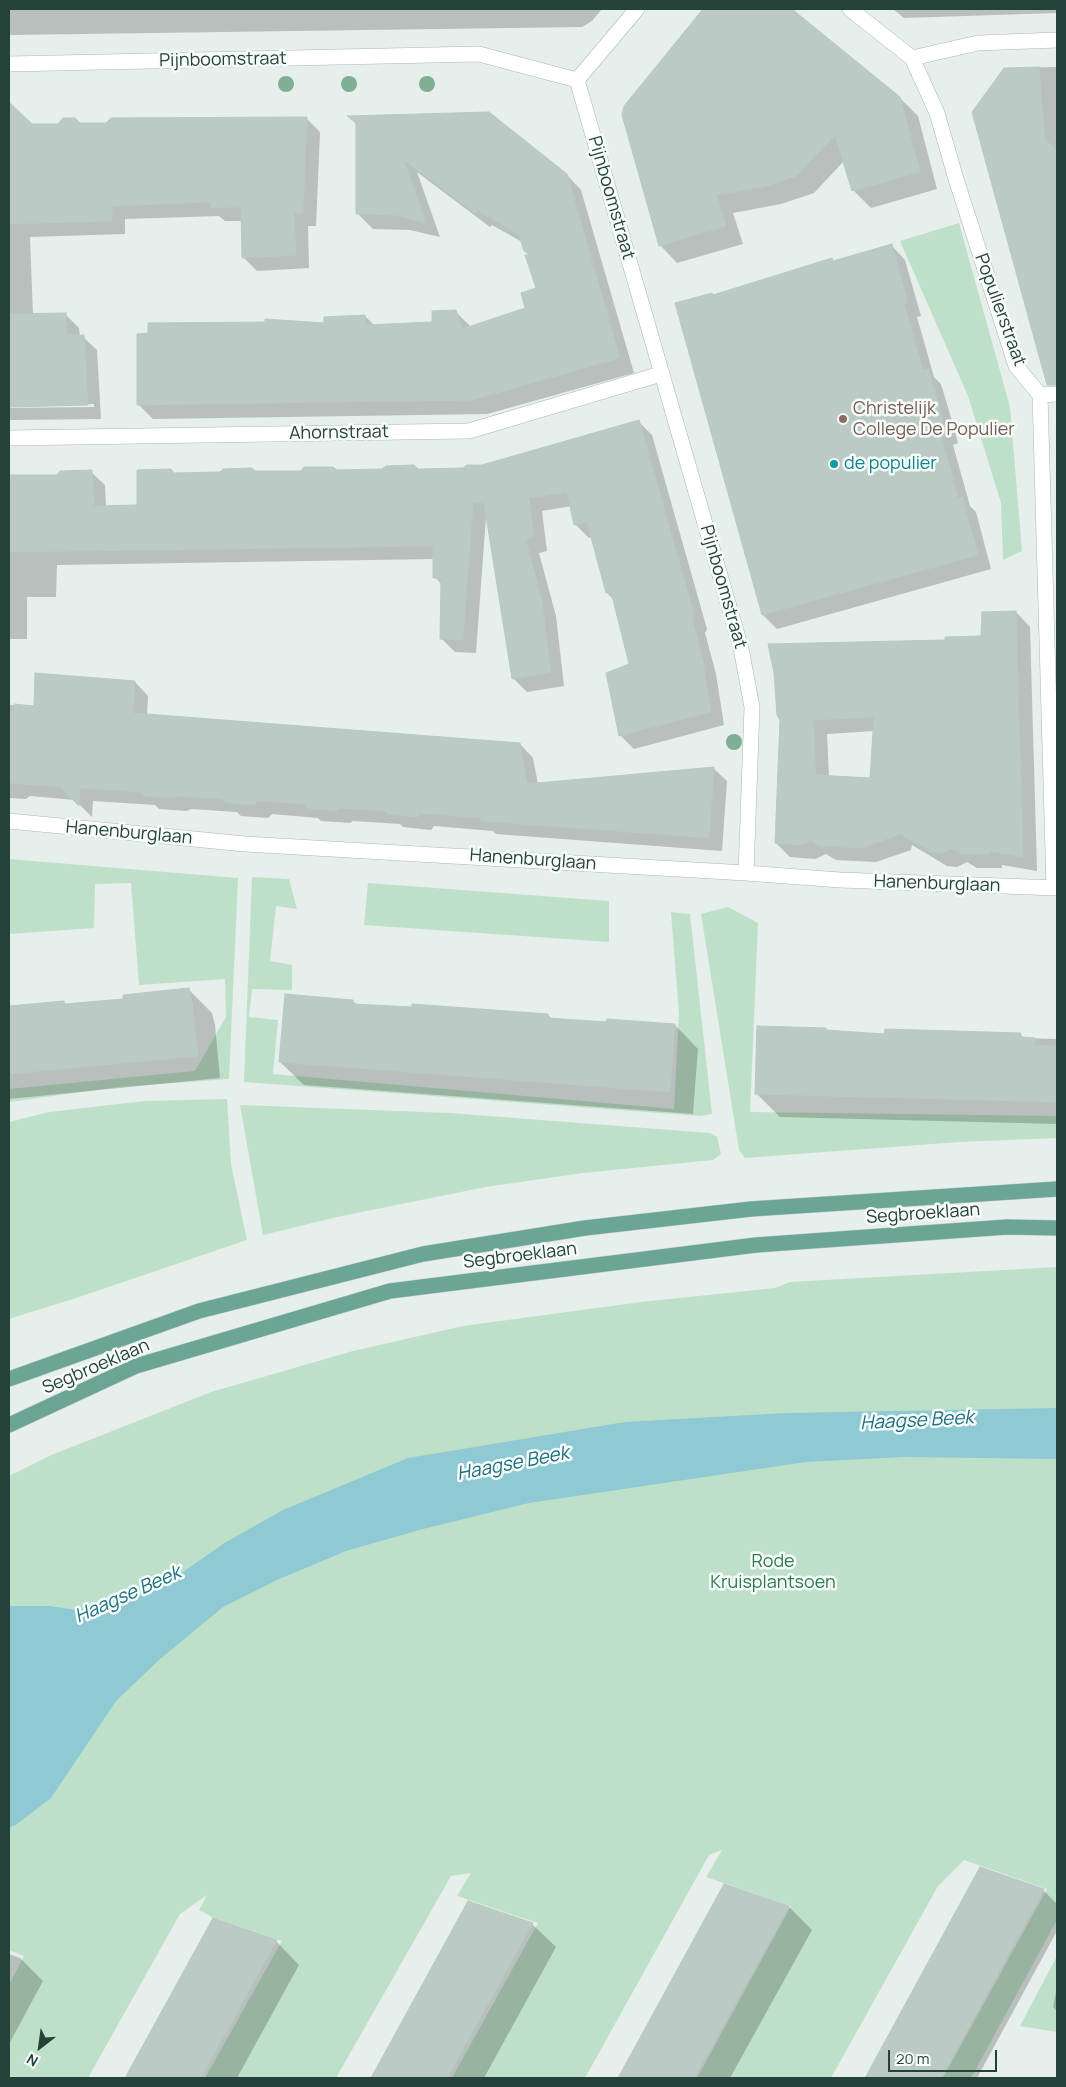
<!DOCTYPE html>
<style>
body{margin:0}
#map{position:relative;width:1066px;height:2087px;overflow:hidden;background:#e6efeb;font-family:Manrope,sans-serif}
canvas{display:block}
.frame{position:absolute;inset:0;border:10px solid #24423a;pointer-events:none}
.north{position:absolute;left:15px;top:2022px;width:50px;height:50px;-webkit-text-stroke:4px #f7fbf9;paint-order:stroke;rotate:210deg;font-size:14px;font-weight:700;line-height:20px;text-align:center;color:#24423a}
.north::after{content:'';display:block;margin:auto;width:18px;height:22px;background:#24423a;clip-path:polygon(50% 0,100% 100%,50% 72%,0 100%)}
.scale{position:absolute;left:888px;top:2050px;width:109px;height:22px;box-sizing:border-box;border:2px solid #24423a;border-top:0;padding-left:6px;font-size:15px;line-height:18px;white-space:nowrap;color:#24423a;-webkit-text-stroke:4px #f7fbf9;paint-order:stroke}
</style>
<div id="map">
<canvas width="1066" height="2087"></canvas>
<div class="frame"></div>
<div class="north">N</div>
<div class="scale">20 m</div>
</div>
<script>
const g = document.querySelector('canvas').getContext('2d');
g.lineJoin = 'round';
function fillPath(path, color) { g.fillStyle = color; g.fill(path, 'evenodd'); }
const shape = rows => new Path2D(rows.map(r => 'M' + r).join(''));
function strokePath(path, color, width, dash) { g.strokeStyle = color; g.lineWidth = width; g.lineCap = dash ? 'butt' : 'round'; g.setLineDash(dash || []); g.stroke(path); }
function label(font, color, halo, rows, align = 'center') {
  g.font = font + ' Manrope,sans-serif'; g.lineWidth = 5; g.setLineDash([]); g.textBaseline = 'middle'; g.strokeStyle = halo; g.fillStyle = color; for (const [text, x, y, turn = 0] of rows) {
    g.save(); g.translate(x, y); g.rotate((+turn || 0) * Math.PI / 180); g.textAlign = isNaN(turn) ? turn : align; if (halo) g.strokeText(text, 0, 0); g.fillText(text, 0, 0); g.restore();
  }
}
fillPath(shape([
 [959,223,1010,407,1022,551,1003,560,1001,503,968,396,900,241],
 [9,859,238,878,229,1079,118,1087,9,1102,9,1089,195,1071,226,1017,225,979,139,985,131,883,95,884,94,928,9,934],
 [252,877,289,879,297,909,276,906,270,961,292,965,292,990,252,989,249,1017,278,1020,273,1074,674,1109,679,1014,671,912,690,914,712,1114,700,1116,244,1082],
 [368,883,609,901,609,942,364,925],
 [728,907,758,923,750,1112,1057,1116,1057,1138,959,1142,745,1158,739,1150,701,914],
 [227,1099,231,1164,247,1240,76,1298,9,1319,9,1122,49,1112,145,1101],
 [240,1105,450,1113,710,1133,717,1137,721,1154,713,1160,583,1173,486,1187,337,1217,263,1235],
 [1057,1267,1057,1920,971,2078,943,2078,1047,1889,964,1860,938,1886,831,2078,697,2078,791,1906,706,1877,722,1850,709,1855,585,2078,452,2078,538,1923,457,1896,471,1873,451,1876,336,2078,205,2078,282,1941,212,1917,199,1910,207,1895,180,1914,88,2078,9,2078,9,1985,24,1956,9,1950,9,1476,49,1456,211,1392,353,1351,463,1326,641,1302,775,1288,790,1282],
 [1057,1956,1057,2032,1020,2026]
]), '#bfe0c8');
fillPath(shape([
 [1057,1408,1057,1459,903,1457,806,1462,529,1503,423,1529,346,1551,277,1580,223,1607,159,1660,116,1701,51,1798,17,1824,9,1828,9,1606,49,1606,77,1610,128,1601,170,1581,226,1542,283,1510,408,1458,625,1422,786,1413]
]), '#8ec9d4');
fillPath(shape([
 [9,9,602,9,592,21,582,27,9,35],
 [705,9,790,9,900,98,918,116,937,189,871,208,853,190,844,161,814,193,781,204,733,213,743,244,677,263,660,245,625,107],
 [893,9,1057,9,1057,13,904,18],
 [1057,67,1057,370,1055,368,1006,68],
 [350,117,566,174,581,190,634,373,487,414,153,419,138,404,325,324,365,316,375,326,434,323,455,311,471,327,527,309,538,289,531,256,522,242,492,225,490,227,417,172,440,237,410,230,373,229,358,214,357,125],
 [306,118,320,132,316,226,308,226,309,268,257,271,244,258,243,221,225,221,219,216,125,219,125,234,30,237,33,315,66,315,79,328,80,337,83,337,97,350,101,419,9,420,9,408,94,407,94,404,9,406,9,126],
 [892,246,905,260,921,316,917,317,934,377,941,384,953,424,958,443,953,445,970,506,976,512,991,569,777,629,763,615,676,304,714,296],
 [638,421,652,435,707,629,705,633,716,674,724,725,634,749,620,735,630,665,614,600,607,593,592,537,589,538,576,525,572,506,542,511,547,551,539,553,556,616,564,686,527,692,513,678,486,517,476,653,455,652,441,638,442,585,435,577,434,559,57,565,56,597,27,597,27,639,9,639,9,475,11,477,58,476,91,472,105,485,106,507,138,506,174,474,464,469,482,466],
 [1016,612,1030,627,1037,871,1002,865,1002,868,977,868,967,862,957,867,947,866,912,845,911,850,876,862,836,860,826,854,815,859,790,857,776,843,781,720,946,641,982,637],
 [874,731,871,779,829,777,827,734],
 [135,682,148,696,147,715,520,744,533,758,538,784,713,768,727,781,722,851,496,834,493,831,434,826,431,830,403,827,400,824,353,821,350,823,321,821,318,818,272,814,268,818,241,816,237,812,191,809,187,811,159,809,155,805,93,801,92,817,75,800,30,796,26,799,9,798,9,705,35,707],
 [189,990,212,1013,215,1025,220,1078,9,1099,9,1007,64,1002,66,1005,124,1000],
 [353,1001,357,1005,548,1015,552,1019,607,1024,675,1025,698,1049,693,1114,304,1085,280,1062],
 [825,1029,827,1031,885,1035,1020,1034,1024,1038,1057,1039,1057,1124,780,1117,756,1093],
 [980,1869,1043,1890,1057,1904,1057,1931,977,2078,866,2078],
 [725,1886,789,1907,812,1930,730,2078,619,2078],
 [469,1902,532,1924,556,1947,484,2078,372,2078],
 [213,1919,276,1941,299,1965,237,2078,126,2078],
 [9,1954,20,1958,43,1981,9,2044],
 [1057,1987,1057,2011,1053,2007]
]), '#0003');
const building = shape([
 [703,9,792,9,900,97,920,172,852,191,835,135,796,176,763,187,717,195,726,226,659,246,622,115,624,106,703,9],
 [1039,67,1045,139,1057,151,1057,385,1047,385,972,112,1004,68,1039,67],
 [9,102,32,124,58,124,63,118,75,118,80,123,106,123,111,118,307,117,303,213,294,213,296,255,242,258,241,207,210,208,211,202,112,206,112,221,9,224,9,102],
 [489,112,567,174,620,358,472,400,137,405,137,334,148,333,148,323,265,322,265,319,324,323,324,317,365,315,366,325,432,322,432,311,456,310,462,329,525,308,521,293,536,288,525,255,530,255,524,251,519,235,477,210,475,213,404,160,426,223,394,215,356,214,356,123,347,116,489,112],
 [892,244,908,303,904,304,923,370,928,369,940,409,945,430,940,431,958,498,962,497,978,555,762,615,675,303,712,293,713,295,832,258,833,261,892,244],
 [66,313,67,335,84,335,88,405,9,407,9,314,66,313],
 [639,420,694,614,692,618,703,660,711,712,619,736,606,673,629,664,611,592,606,593,587,522,574,525,567,492,529,498,534,537,526,540,542,602,551,672,512,679,484,503,473,503,463,640,440,639,441,578,433,578,433,546,10,552,9,475,57,475,60,471,92,470,94,506,137,505,137,470,171,469,174,473,220,472,223,469,252,468,255,471,301,471,304,467,333,467,337,470,382,469,386,466,414,465,418,469,463,468,467,465,482,465,639,420],
 [1016,611,1023,857,989,851,989,854,962,854,952,849,942,853,932,852,898,833,898,835,861,848,820,846,811,841,800,845,775,843,780,720,777,715,774,673,768,644,945,640,945,637,981,636,982,612,1016,611],
 [874,717,870,778,816,775,813,720,874,717],
 [35,673,135,681,133,713,520,743,527,784,714,767,709,838,481,821,481,818,420,813,417,817,388,814,385,811,339,808,336,811,307,808,304,804,258,801,254,805,226,803,222,799,177,796,173,798,144,796,141,792,80,788,79,806,60,787,9,783,9,711,14,711,14,704,34,706,35,673],
 [189,988,192,1001,198,1056,9,1074,9,1006,64,1001,64,1004,123,999,123,995,189,988],
 [285,994,353,1000,353,1004,412,1007,412,1004,548,1014,548,1018,606,1022,607,1019,675,1024,670,1092,279,1062,285,994],
 [757,1026,826,1028,826,1030,884,1034,885,1029,1021,1033,1020,1037,1035,1038,1035,1045,1057,1046,1057,1102,755,1094,757,1026],
 [980,1867,1044,1889,941,2078,865,2078,980,1867],
 [724,1884,789,1906,694,2078,618,2078,724,1884],
 [468,1901,533,1923,447,2078,371,2078,468,1901],
 [213,1918,277,1940,201,2078,125,2078,213,1918]
]);
fillPath(building, '#bbcac4');
strokePath(building, '#b8c9c2', 1);
const minor = shape([
 [850,9,912,58,937,113,956,179,1016,366,1040,395,1054,888],
 [912,58,978,43,1057,40],
 [9,64,479,54,577,80],
 [577,80,741,648,752,707,746,873],
 [577,80,637,9],
 [1040,395,1057,394],
 [9,438,469,431,661,374],
 [9,821,245,844,746,873,840,880,1057,888]
]);
const major = shape([
 [9,1379,199,1311,423,1254,585,1228,751,1209,1057,1189],
 [9,1425,136,1366,390,1291,756,1245,1007,1227,1057,1228]
]);
strokePath(minor, '#a8b8b2', 16);
strokePath(major, '#c2cac8', 16);
strokePath(minor, '#fff', 15);
strokePath(major, '#6aa596', 15);
g.fillStyle = '#80af93';
for (const [x, y] of [
 [286,84],
 [349,84],
 [427,84],
 [734,742]
]) { g.beginPath(); g.arc(x, y, 8, 0, 2 * Math.PI); g.fill(); }
for (const [x, y, r, color] of [
 [843,419,5,"#8d6e63"],
 [834,464,5,"#0f9aa8"]
]) { const dot = new Path2D(); dot.arc(x, y, r, 0, 2 * Math.PI); g.fillStyle = color; g.fill(dot); strokePath(dot, '#f7fbf9', 2); }
label('18px', '#24423a', '#f7fbf9', [
 ["Pijnboomstraat",223,60,-1],
 ["Pijnboomstraat",611,198,74],
 ["Populierstraat",1000,310,70],
 ["Ahornstraat",339,433,-1],
 ["Pijnboomstraat",723,587,74],
 ["Hanenburglaan",129,833,5],
 ["Hanenburglaan",533,860,4],
 ["Hanenburglaan",937,884,2],
 ["Segbroeklaan",923,1214,-4],
 ["Segbroeklaan",520,1256,-7],
 ["Segbroeklaan",96,1367,-23]
]);
label('18px', '#785e54', '#f7fbf9', [
 ["Christelijk",853,409],
 ["College De Populier",853,430]
], 'left');
label('18px', '#0d838f', '#f7fbf9', [
 ["de populier",844,464]
], 'left');
label('18px', '#2d7a4b', '#f7fbf9', [
 ["Rode",773,1562],
 ["Kruisplantsoen",773,1583]
]);
label('italic 19px', '#1c6f80', '#f7fbf9', [
 ["Haagse Beek",917,1421,-3],
 ["Haagse Beek",513,1464,-11],
 ["Haagse Beek",128,1595,-24]
]);
</script>
